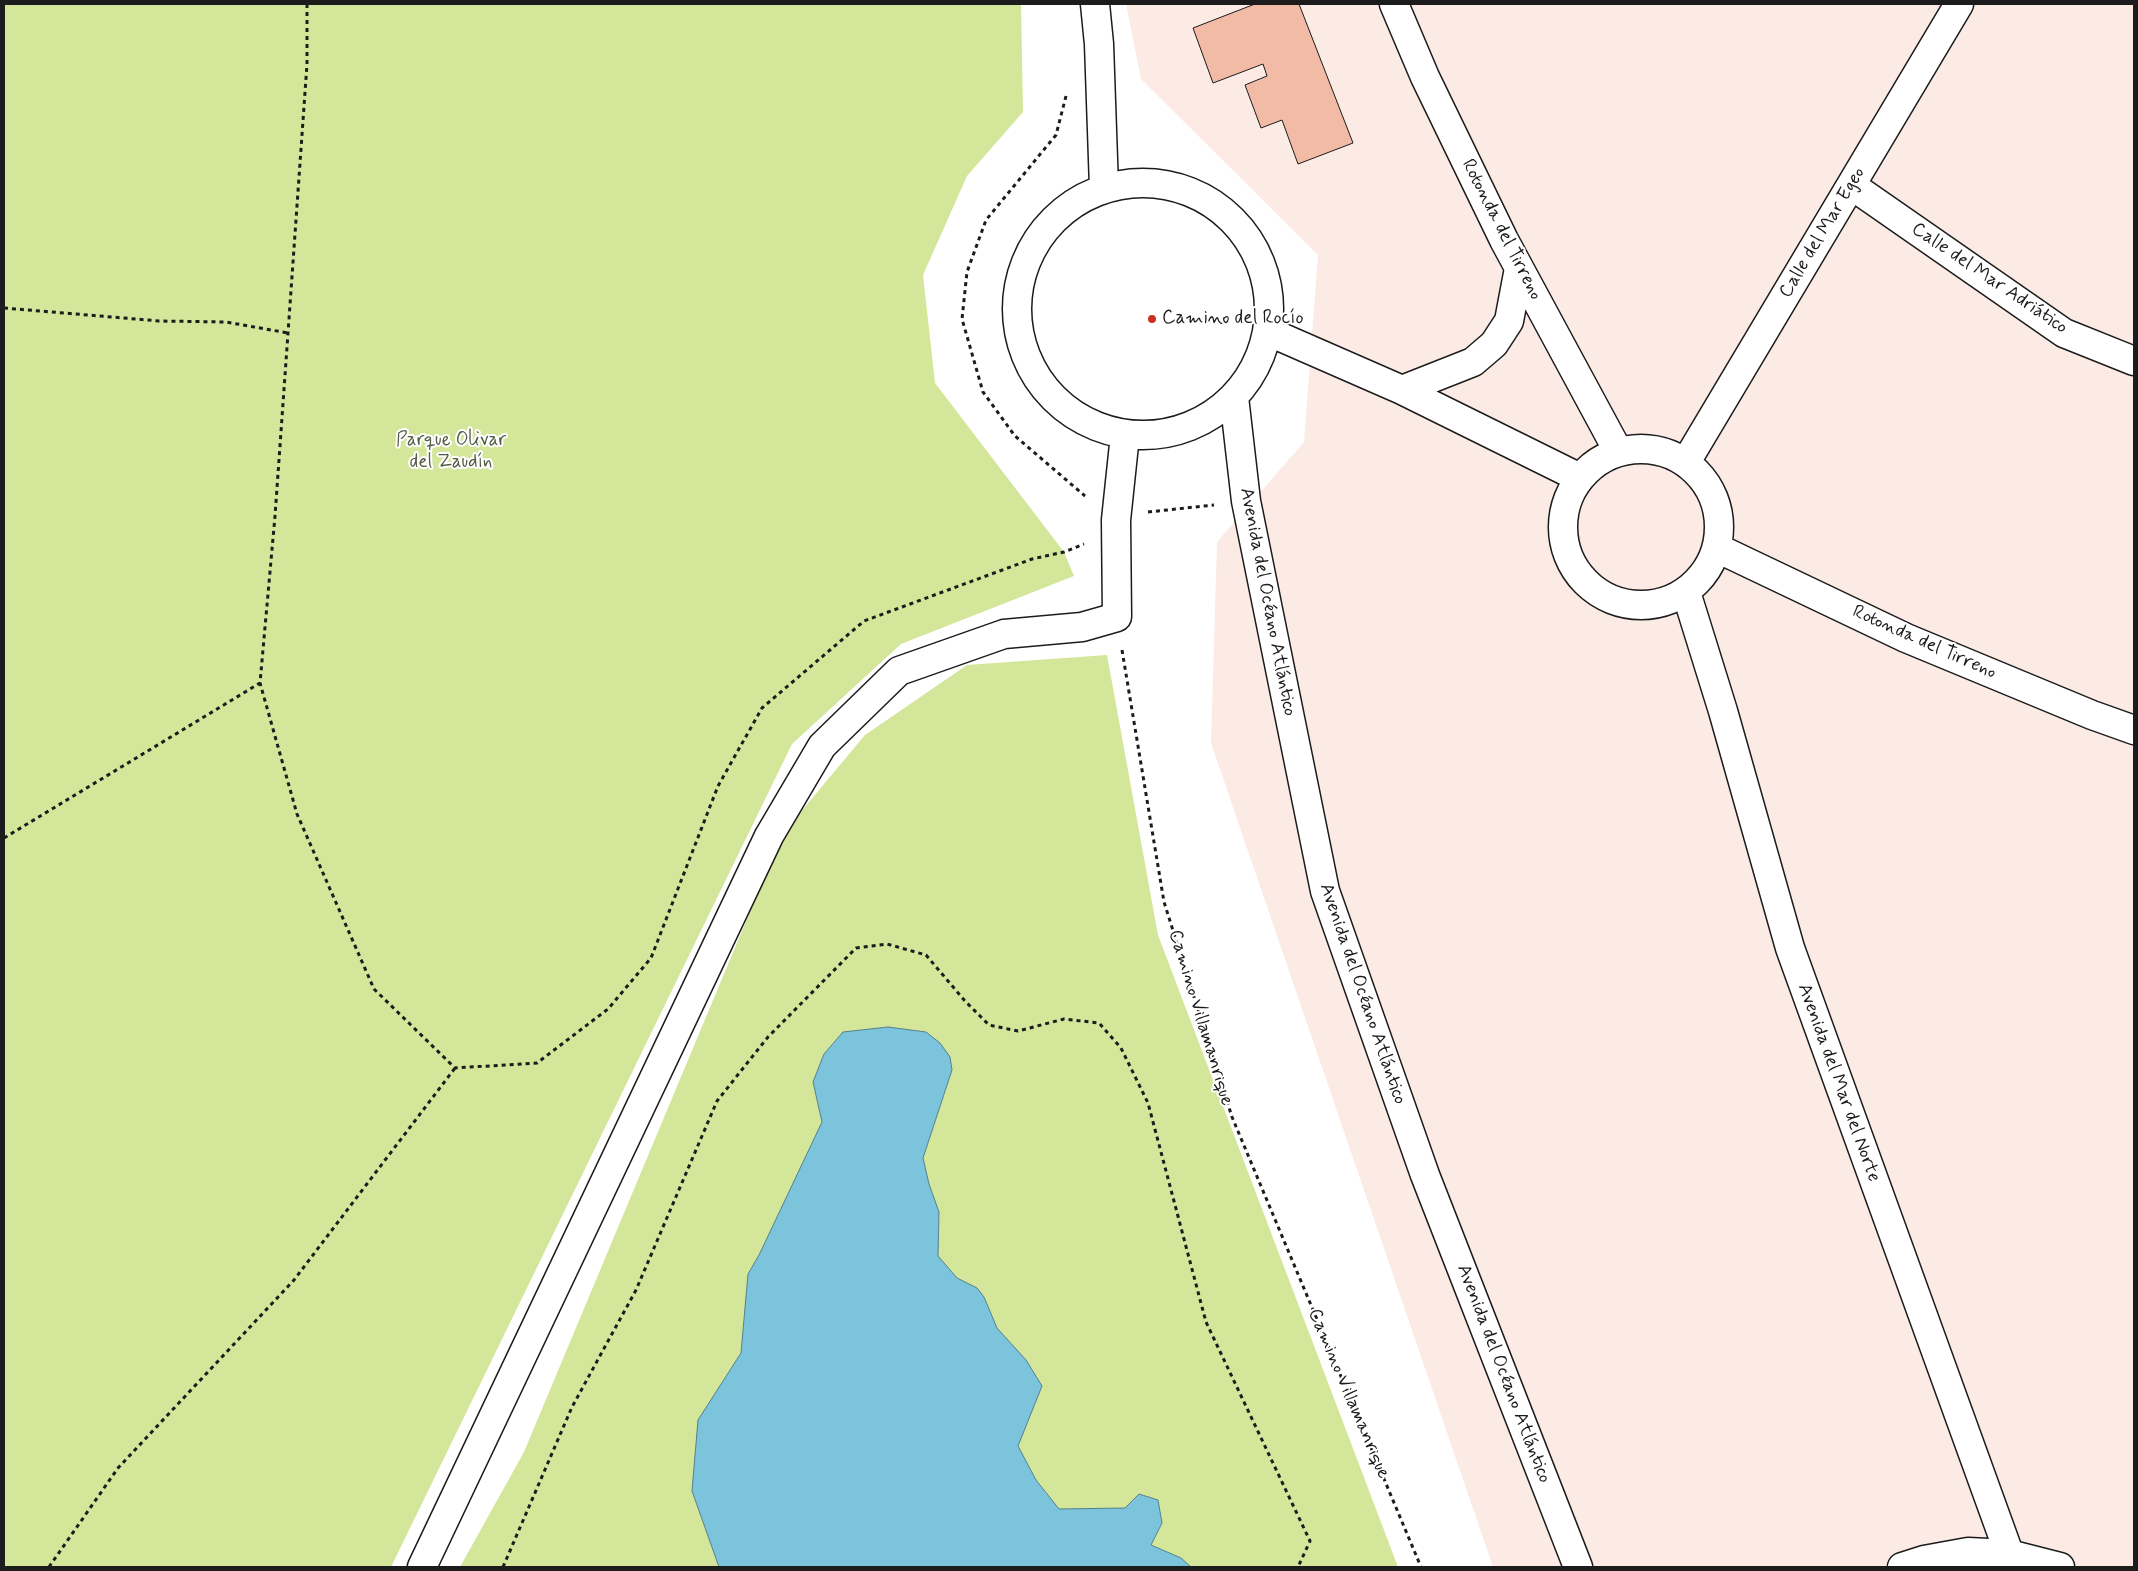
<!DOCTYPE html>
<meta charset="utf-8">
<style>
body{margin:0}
#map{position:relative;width:2138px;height:1571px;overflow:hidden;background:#fff;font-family:Mynerve,sans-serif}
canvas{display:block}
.frame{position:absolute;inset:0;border:5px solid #1c1c1c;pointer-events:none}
</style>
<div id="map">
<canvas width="2138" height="1571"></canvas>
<div class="frame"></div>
</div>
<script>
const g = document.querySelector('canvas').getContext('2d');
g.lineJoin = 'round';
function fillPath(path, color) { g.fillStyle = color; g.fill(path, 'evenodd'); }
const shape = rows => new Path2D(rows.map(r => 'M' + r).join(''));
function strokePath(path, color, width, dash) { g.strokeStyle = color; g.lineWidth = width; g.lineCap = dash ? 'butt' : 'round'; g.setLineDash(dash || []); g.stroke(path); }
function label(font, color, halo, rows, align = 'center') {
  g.font = font + ' Mynerve,sans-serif'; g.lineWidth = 4; g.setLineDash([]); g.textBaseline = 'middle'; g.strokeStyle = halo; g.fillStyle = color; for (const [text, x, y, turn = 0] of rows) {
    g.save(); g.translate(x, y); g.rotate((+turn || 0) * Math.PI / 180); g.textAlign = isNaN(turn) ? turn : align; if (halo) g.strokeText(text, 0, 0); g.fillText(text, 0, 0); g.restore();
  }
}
fillPath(shape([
 [1126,4,2134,4,2134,1567,1493,1567,1211,743,1217,542,1304,442,1318,255,1141,79]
]), '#fbebe4');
fillPath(shape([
 [4,4,1021,4,1023,112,967,176,923,275,935,383,1064,552,1074,576,901,644,792,744,391,1567,4,1567],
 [1107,655,1158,935,1398,1567,460,1567,524,1452,783,833,865,735,967,665]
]), '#d3e69a');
const water = shape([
 [888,1027,926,1032,940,1043,950,1057,952,1070,923,1158,929,1184,939,1212,938,1256,957,1278,977,1288,984,1297,997,1328,1026,1360,1042,1386,1018,1446,1036,1480,1059,1509,1125,1508,1139,1494,1158,1500,1162,1523,1151,1545,1181,1558,1191,1567,719,1567,692,1491,698,1420,741,1353,748,1274,759,1255,822,1122,813,1082,824,1054,843,1032,888,1027]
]);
fillPath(water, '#7bc4db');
strokePath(water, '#55818f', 1);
const building = shape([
 [1255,4,1299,4,1353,143,1298,164,1282,120,1261,128,1245,85,1267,76,1263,64,1213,83,1193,28,1255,4]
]);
fillPath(building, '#f2bba6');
strokePath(building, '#1c1c1c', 1);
const minor = shape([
 [1095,4,1099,44,1104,188],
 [1394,4,1425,77,1504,240,1618,451],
 '1017 309a126 126 0 1 1 252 0a126 126 0 1 1-252 0Z',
 [1851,185,2064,333,2134,361],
 [1267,331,1402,390,1580,478],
 [1402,390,1473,362,1494,344,1509,321,1519,268],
 [1234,397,1246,501,1325,891,1425,1175,1578,1567],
 '1563 527a78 78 0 1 1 156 0a78 78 0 1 1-156 0Z',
 [1686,462,1959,4],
 [1717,548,1906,638,2092,715,2134,730],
 [1686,592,1723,711,1790,948,2014,1567],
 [422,1567,769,836,822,746,899,671,1004,634,1082,627,1117,617,1116,520,1125,435],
 [1902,1567,1924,1560,1968,1552,2009,1554,2060,1567]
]);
strokePath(minor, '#1c1c1c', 31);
strokePath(shape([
 [307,4,307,64,288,333,275,516,260,683,297,814,374,989,455,1068,537,1063,608,1009,651,958,718,786,762,708,864,621,1032,559,1064,552,1084,544],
 [1066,96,1056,135,986,220,967,272,962,319,983,392,1015,436,1085,496],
 [4,308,159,321,226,322,288,333],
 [1148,512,1214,505],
 [1122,650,1164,902,1232,1117,1421,1567],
 [4,838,260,683],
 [49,1567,118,1468,294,1280,455,1068],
 [503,1567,572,1407,636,1290,717,1101,768,1037,856,948,887,944,926,955,965,1001,989,1025,1018,1031,1064,1019,1099,1023,1121,1048,1148,1103,1206,1322,1310,1541,1298,1567]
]), '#1c1c1c', 3, [4, 4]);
strokePath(minor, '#fff', 28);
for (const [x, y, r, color] of [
 [1152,319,5,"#c8321e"]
]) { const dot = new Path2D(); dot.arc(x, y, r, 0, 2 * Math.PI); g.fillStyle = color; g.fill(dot); strokePath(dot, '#fff', 2); }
label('19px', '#1c1c1c', '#fff', [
 ["Rotonda del Tirreno",1501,230,63],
 ["Calle del Mar Egeo",1823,233,-59],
 ["Calle del Mar Adriático",1989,279,34],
 ["Avenida del Océano Atlántico",1267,602,79],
 ["Rotonda del Tirreno",1924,643,24],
 ["Avenida del Océano Atlántico",1362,994,71],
 ["Camino Villamanrique",1200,1018,73],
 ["Avenida del Mar del Norte",1838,1083,70],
 ["Avenida del Océano Atlántico",1503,1374,69],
 ["Camino Villamanrique",1348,1394,67]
]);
label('19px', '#1c1c1c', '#fff', [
 ["Camino del Rocío",1162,319]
], 'left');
label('19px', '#535942', '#fff', [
 ["Parque Olivar",451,441],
 ["del Zaudín",451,463]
]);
</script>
